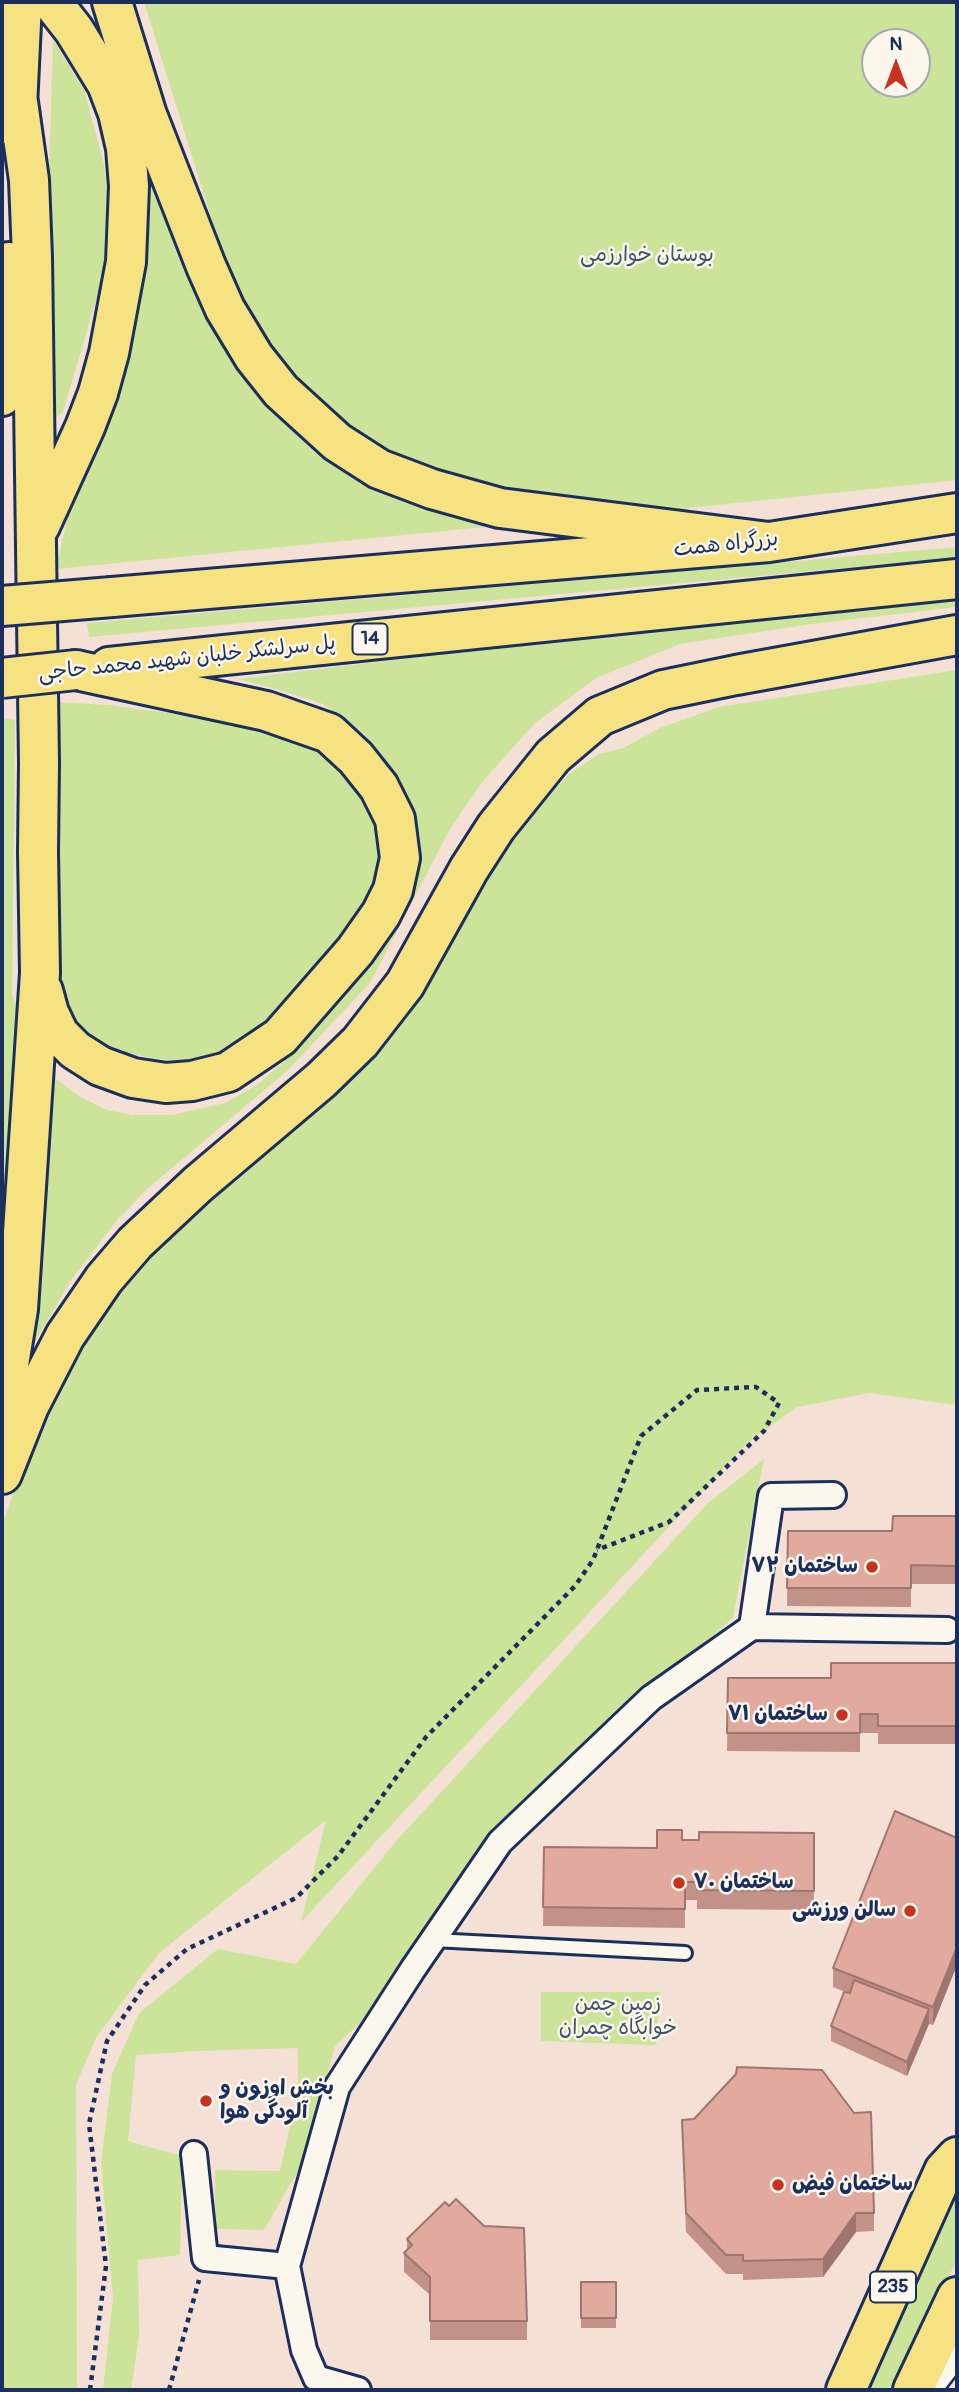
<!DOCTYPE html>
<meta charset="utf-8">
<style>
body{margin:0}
#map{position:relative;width:959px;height:2392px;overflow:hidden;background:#f4e0d5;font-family:Pangolin,sans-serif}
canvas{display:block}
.frame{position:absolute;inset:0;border:4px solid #1b2f5e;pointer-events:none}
.north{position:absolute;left:861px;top:28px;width:70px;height:70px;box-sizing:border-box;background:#fbf7ec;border:2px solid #a1a7b3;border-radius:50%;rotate:0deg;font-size:19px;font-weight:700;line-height:28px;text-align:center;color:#1b2f5e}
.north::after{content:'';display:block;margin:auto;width:24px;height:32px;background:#c8321e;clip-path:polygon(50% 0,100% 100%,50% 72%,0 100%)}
</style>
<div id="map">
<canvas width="959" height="2392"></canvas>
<div class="frame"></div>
<div class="north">N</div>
</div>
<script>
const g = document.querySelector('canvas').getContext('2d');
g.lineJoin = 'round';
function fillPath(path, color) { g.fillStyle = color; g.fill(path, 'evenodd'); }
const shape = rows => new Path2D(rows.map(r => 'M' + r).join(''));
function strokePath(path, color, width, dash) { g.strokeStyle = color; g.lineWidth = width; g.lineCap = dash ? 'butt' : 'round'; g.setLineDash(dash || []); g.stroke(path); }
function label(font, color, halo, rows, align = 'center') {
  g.font = font + ' Pangolin,"Playpen Sans Arabic",sans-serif'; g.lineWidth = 5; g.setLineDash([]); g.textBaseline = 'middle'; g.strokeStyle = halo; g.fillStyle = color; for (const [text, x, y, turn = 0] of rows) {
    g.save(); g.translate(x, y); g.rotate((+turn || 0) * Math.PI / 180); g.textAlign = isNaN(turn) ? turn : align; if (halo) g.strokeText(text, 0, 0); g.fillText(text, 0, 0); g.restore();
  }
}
fillPath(shape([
 [144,2,957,2,957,480,650,512,484,492,374,453,295,385,244,306,224,259],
 [875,42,917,42,917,84,875,84],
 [53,40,84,90,104,164,110,207,107,263,63,412,55,418,49,179],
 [148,158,192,286,234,366,286,422,321,454,378,486,486,527,56,569],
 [957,547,957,558,89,637,87,623],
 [957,595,957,607,812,624,680,644,596,678,534,724,483,781,450,829,370,983,287,1071,146,1190,118,1219,71,1280,25,1359,2,1415,4,718,15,720,12,995,36,1058,53,1077,79,1096,107,1110,132,1115,172,1115,225,1103,257,1085,286,1060,315,1030,352,982,413,829,394,771,363,733,323,704,283,691,238,679,612,633],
 [957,670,957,1405,869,1393,797,1407,747,1443,301,1922,326,1820,159,1953,97,2036,76,2084,77,2390,2,2390,2,1525,49,1394,114,1284,428,975,514,840,541,804,569,774,599,754,623,748,660,728,719,707],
 [52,702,109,705,250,724,311,741,345,767,378,815,381,852,379,874,372,897,299,997,251,1039,229,1052,204,1062,157,1059,128,1053,102,1043,86,1033,59,998,53,983],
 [764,1459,733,1618,528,1796,455,1889,379,2006,335,2046,306,2157,264,2230,215,2229,215,2170,280,2171,298,2090,298,2048,196,2051,136,2055,128,2141,182,2156,180,2255,138,2260,139,2336,131,2390,103,2390,113,2298,101,2162,112,2074,139,2013,218,1949,296,1964,397,1840,708,1503],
 [541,1992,660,1992,656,2045,541,2041],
 [957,2171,957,2260,890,2390,859,2390]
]), '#cce499');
const service = shape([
 [433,1940,685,1953]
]);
const minor = shape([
 [752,1627,771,1496,833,1495],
 [194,2154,205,2258,287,2266],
 [358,2390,316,2378,304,2350,287,2266,337,2087,413,1969,500,1842,651,1698,752,1627,947,1630]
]);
const secondary = shape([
 [926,2386,957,2346]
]);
const primary = shape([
 [846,2390,944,2171,957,2157],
 [913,2390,957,2297]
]);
const trunk = shape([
 [112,2,147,115,206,266,225,309,254,357,281,391,337,442,379,469,432,489,500,508,769,542],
 [16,128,22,2],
 [2,396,9,262],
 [40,526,85,427,98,393,109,353,126,262,129,186,126,148,118,113,107,84,74,30,52,2],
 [112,597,769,542,957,513],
 [109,667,957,579],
 [43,991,49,1013,59,1034,75,1050,100,1066,133,1078,166,1083,192,1081,228,1072,280,1037,355,951,381,914,393,890,400,858,395,819,379,787,356,758,329,733,266,711,76,670],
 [2,1408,18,1309,40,973,38,852,39,763,32,257,29,180,18,102],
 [2,1474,29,1406,65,1336,104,1279,135,1243,198,1184,321,1080,360,1042,405,984,469,869,496,827,553,756,600,716,663,690,736,675,957,635]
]);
strokePath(service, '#1b2f5e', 18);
strokePath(minor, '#1b2f5e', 30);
strokePath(secondary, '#1b2f5e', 38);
strokePath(primary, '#1b2f5e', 44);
strokePath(trunk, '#1b2f5e', 44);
strokePath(shape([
 [90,2390,106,2266,89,2124,107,2041,145,1985,187,1949,296,1898,338,1856,426,1737,575,1586,593,1560,641,1436,697,1390,756,1387,779,1403,764,1431,669,1522,597,1550],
 [169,2390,199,2280]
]), '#1b2f5e', 4.5, [5, 5]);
strokePath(service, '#fbf7ec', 12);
strokePath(minor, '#fbf7ec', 24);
strokePath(secondary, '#fbf7ec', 33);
strokePath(primary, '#f7e281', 38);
strokePath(trunk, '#f7e281', 38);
const trunkBridge = shape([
 [2,606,112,597],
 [2,678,76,670]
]);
strokePath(trunkBridge, '#1b2f5e', 44, []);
strokePath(trunkBridge, '#f7e281', 38);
fillPath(shape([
 [957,1516,957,1584,911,1584,911,1607,787,1606,788,1531,892,1531],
 [957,1663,957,1744,878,1744,878,1733,860,1733,860,1752,727,1751,728,1678,831,1678],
 [814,1833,814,1910,697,1909,697,1900,685,1900,685,1928,543,1926,544,1847,657,1848,682,1840,699,1840],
 [957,1838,957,1965,933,2025,929,2024,907,2076,831,2041,831,2026,848,1993,833,1987,833,1968],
 [682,2120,874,2213,874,2231,856,2232,823,2277,743,2280,743,2274,726,2274,686,2232],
 [407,2239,527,2321,527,2340,430,2340,430,2295,404,2272,404,2253,407,2251],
 [581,2282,616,2282,616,2328,581,2328]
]), '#c29188');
fillPath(shape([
 [957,1947,957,1965,933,2025,933,2007],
 [929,2009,929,2024,907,2076,907,2062],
 [856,2213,856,2232,823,2277,823,2259]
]), '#9e766f');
const building = shape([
 [893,1516,957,1516,957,1566,911,1565,911,1588,787,1588,788,1531,892,1531,893,1516],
 [831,1663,957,1663,957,1726,878,1726,878,1714,860,1714,860,1733,727,1733,728,1678,831,1678,831,1663],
 [895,1811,957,1838,957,1947,933,2007,833,1968,895,1811],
 [657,1830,682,1830,682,1840,699,1840,699,1832,814,1833,814,1891,697,1890,697,1882,685,1882,685,1909,543,1907,544,1847,657,1848,657,1830],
 [854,1980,929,2009,907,2062,831,2026,844,1992,850,1993,854,1980],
 [737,2067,822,2070,854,2113,871,2112,874,2213,856,2213,823,2259,743,2261,743,2255,726,2255,686,2213,682,2120,694,2119,736,2074,737,2067],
 [456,2199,484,2226,524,2228,527,2321,430,2321,430,2277,404,2253,412,2245,407,2239,445,2202,449,2206,456,2199],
 [581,2282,616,2282,616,2318,581,2318,581,2282]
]);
fillPath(building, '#e2a99e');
strokePath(building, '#9e766f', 2);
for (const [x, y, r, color] of [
 [872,1567,7,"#c8321e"],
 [842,1715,7,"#c8321e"],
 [679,1883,7,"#c8321e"],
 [910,1911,7,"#c8321e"],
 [206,2101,7,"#c8321e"],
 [778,2185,7,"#c8321e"]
]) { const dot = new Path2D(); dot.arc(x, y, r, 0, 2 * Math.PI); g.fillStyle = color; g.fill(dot); strokePath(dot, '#fbf7ec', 2.5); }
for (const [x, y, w] of [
 [370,639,35],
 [893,2287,46]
]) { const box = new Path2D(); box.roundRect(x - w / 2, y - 15.5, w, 31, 5); g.fillStyle = '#fbf7ec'; g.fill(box); strokePath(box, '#1b2f5e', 2); }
label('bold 19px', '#1b2f5e', null, [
 ["14",370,639],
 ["235",893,2287]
]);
label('21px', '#3e536a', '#fbf7ec', [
 ["بوستان خوارزمی",647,256],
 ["زمین چمن",618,2005],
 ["خوابگاه چمران",618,2029]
]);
label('21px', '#1b2f5e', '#fbf7ec', [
 ["بزرگراه همت",726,545,-6],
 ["پل سرلشکر خلبان شهید محمد حاجی",187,659,-6]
]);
label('bold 21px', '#1b2f5e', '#fbf7ec', [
 ["ساختمان ۷۲",858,1567],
 ["ساختمان ۷۱",828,1715],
 ["ساختمان ۷۰",693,1883,"left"],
 ["سالن ورزشی",896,1911],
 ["بخش اوزون و",220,2089,"left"],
 ["آلودگی هوا",220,2113,"left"],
 ["ساختمان فیض",792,2185,"left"]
], 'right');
</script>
